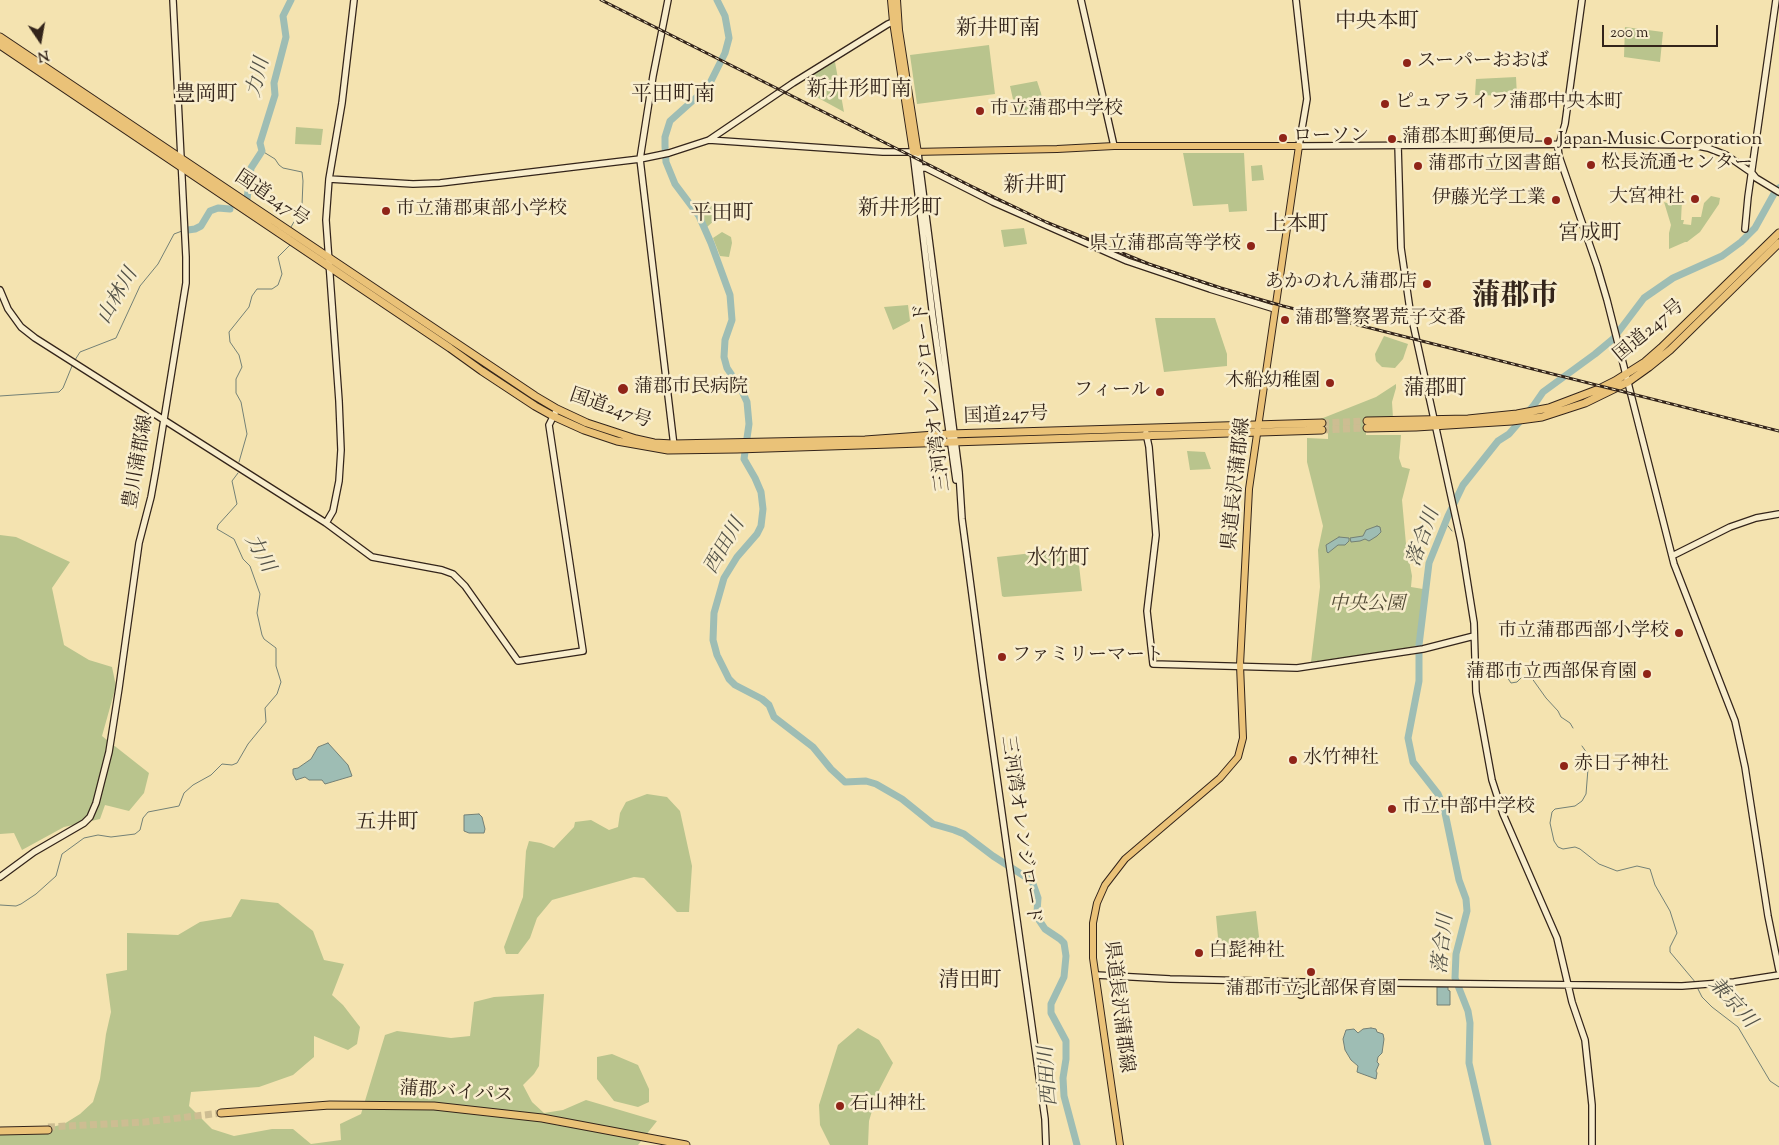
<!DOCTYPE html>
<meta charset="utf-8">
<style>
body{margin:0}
#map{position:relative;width:1779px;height:1145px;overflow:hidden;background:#f4e3b0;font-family:"Sorts Mill Goudy",serif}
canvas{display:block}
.north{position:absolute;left:15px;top:15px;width:50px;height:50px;-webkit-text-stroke:4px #f8edcc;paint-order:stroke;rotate:168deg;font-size:14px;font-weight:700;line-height:20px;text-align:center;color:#33241a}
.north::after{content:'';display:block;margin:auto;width:18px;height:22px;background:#33241a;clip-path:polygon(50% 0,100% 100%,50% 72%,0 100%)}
.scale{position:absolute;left:1602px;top:25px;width:116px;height:22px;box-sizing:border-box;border:2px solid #33241a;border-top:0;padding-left:6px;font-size:15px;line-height:18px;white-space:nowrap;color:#33241a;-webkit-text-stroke:4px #f8edcc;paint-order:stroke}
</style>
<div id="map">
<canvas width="1779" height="1145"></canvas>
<div class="north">N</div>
<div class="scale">200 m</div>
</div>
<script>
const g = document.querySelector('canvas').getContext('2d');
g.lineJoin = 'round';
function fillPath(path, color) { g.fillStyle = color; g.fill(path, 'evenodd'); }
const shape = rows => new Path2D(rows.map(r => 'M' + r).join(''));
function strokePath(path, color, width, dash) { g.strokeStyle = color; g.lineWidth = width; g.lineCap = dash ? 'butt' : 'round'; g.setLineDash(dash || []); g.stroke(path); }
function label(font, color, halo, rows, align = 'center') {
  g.font = font + ' "Sorts Mill Goudy","Noto Serif JP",serif'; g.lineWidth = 5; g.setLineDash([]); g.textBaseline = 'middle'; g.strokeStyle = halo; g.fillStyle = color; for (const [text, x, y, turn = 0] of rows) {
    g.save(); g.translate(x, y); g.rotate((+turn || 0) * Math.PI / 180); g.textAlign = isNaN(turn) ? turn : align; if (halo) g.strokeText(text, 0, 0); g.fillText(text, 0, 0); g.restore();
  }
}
fillPath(shape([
 [1625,27,1663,32,1660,62,1624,57],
 [989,45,995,94,917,104,910,55],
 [833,61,835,62,844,112,811,94,809,77],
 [1516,77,1517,96,1475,95,1476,79],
 [1037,81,1041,93,1046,116,1017,117,1010,86],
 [296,127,323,129,321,145,295,144],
 [1183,153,1244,153,1247,211,1229,212,1228,204,1193,206],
 [1262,165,1264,180,1252,181,1251,166],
 [1711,196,1720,198,1719,204,1700,232,1687,242,1685,242,1669,249,1669,233,1671,225,1664,202,1673,205,1674,200,1682,200,1681,220,1684,220,1683,224,1691,225,1692,217,1701,217,1704,203],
 [718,205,716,219,707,227,697,208],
 [1024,228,1027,244,1004,247,1001,230],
 [722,232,731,237,732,243,729,257,720,256,713,238],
 [908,305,910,321,893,330,884,307],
 [1155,318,1215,318,1227,354,1227,366,1164,372],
 [1384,336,1408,344,1403,359,1395,368,1382,367,1376,361,1375,354],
 [1396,384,1396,388,1392,402,1393,418,1366,418,1366,435,1401,435,1399,458,1402,467,1410,469,1402,500,1406,544,1412,576,1411,587,1423,589,1425,593,1417,648,1311,662,1320,587,1318,550,1323,526,1307,462,1307,438,1328,439,1328,420,1318,420,1376,397],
 [1187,451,1205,452,1211,469,1190,470],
 [0,535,16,537,70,562,52,588,64,645,89,660,112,667,116,686,102,736,149,773,144,793,129,811,105,805,100,819,64,827,22,850,14,833,0,834],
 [1077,548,1082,591,1004,597,1002,596,997,557],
 [647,794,667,797,680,811,692,866,689,912,677,912,644,878,634,877,552,900,537,918,530,938,518,954,506,954,504,947,523,897,526,851,529,841,541,843,554,848,574,827,575,822,591,820,609,830,618,827,620,813,626,802],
 [241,899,278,903,313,931,324,960,344,964,332,995,343,1005,360,1027,357,1044,348,1050,314,1036,314,1057,293,1075,259,1087,191,1092,189,1106,212,1129,234,1136,272,1129,293,1129,311,1144,341,1140,340,1124,361,1114,385,1035,397,1031,451,1038,470,1036,474,1002,494,997,544,994,539,1066,534,1074,523,1085,532,1102,544,1113,563,1110,586,1100,657,1121,638,1145,0,1145,0,1135,48,1128,64,1124,80,1114,93,1102,100,1079,106,1034,111,1012,106,974,127,970,127,933,178,935,200,922,231,917],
 [1256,911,1261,954,1220,959,1216,916],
 [858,1028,879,1040,893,1063,877,1094,869,1121,868,1145,830,1145,820,1125,819,1105,838,1045],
 [612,1054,638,1065,649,1089,649,1102,638,1107,614,1101,597,1079,597,1057]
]), '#b9c48d');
const water = shape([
 [1377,526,1380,527,1381,532,1377,536,1369,541,1365,539,1360,541,1351,542,1350,538,1363,536,1366,530,1377,526],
 [1339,537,1349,538,1349,541,1345,545,1338,545,1328,553,1327,552,1326,545,1339,537],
 [328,743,348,765,352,776,325,784,322,780,309,780,305,777,296,780,293,774,293,769,298,768,311,759,318,747,328,743],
 [479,814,482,817,485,829,484,833,469,833,464,831,464,815,479,814],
 [1437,987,1448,987,1448,990,1450,991,1450,1005,1437,1005,1437,987],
 [1371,1028,1376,1029,1377,1032,1383,1034,1384,1039,1382,1053,1378,1057,1377,1062,1379,1064,1376,1071,1377,1073,1376,1079,1357,1072,1358,1066,1351,1060,1345,1050,1343,1039,1346,1030,1354,1029,1358,1033,1363,1029,1371,1028]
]);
fillPath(water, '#9ebdb4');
strokePath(water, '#738076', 1);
strokePath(shape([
 [262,151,275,159,279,165,283,168,302,172,303,181,302,205,298,215,291,227],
 [75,360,80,352,116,338,140,286,158,264,174,234,182,231],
 [0,396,59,392,63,388,72,366],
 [239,462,247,434,241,402,236,393,236,379,242,367,239,355,230,342,229,332,249,307,252,296,257,289,272,289,278,285,282,274,278,257,290,245],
 [1445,522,1452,531],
 [1477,657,1485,665,1503,671,1511,683,1517,682,1524,675,1531,677,1546,698,1558,711,1561,717,1570,723,1573,728],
 [1582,746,1589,756,1586,794,1582,801,1575,806,1555,809,1552,812,1550,823,1554,841,1558,847,1563,849,1575,847,1580,849,1599,864,1617,871,1637,866,1650,869,1655,885,1670,911,1677,933,1670,947,1670,952,1696,983],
 [0,905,16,906,21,904,36,894,56,876,62,854,84,838,98,835,111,837,135,834,140,830,143,818,148,812,179,806,184,793,193,785,211,775,222,764,232,765,237,763,248,744,266,722,265,708,277,694,281,682,276,666,276,648,264,639,262,635,257,613,260,594,250,566,243,559,234,539,217,529,218,525,237,504,232,481,238,473],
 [1697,987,1702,997,1712,1007,1738,1027,1770,1081,1779,1087]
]), '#738076', 1);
strokePath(shape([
 [717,0,725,16,729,38,725,53,708,87,670,121,665,137,665,146,666,162,675,184,699,216,711,243,730,295,732,320,725,340,724,357,727,368,741,389,747,402,749,424,744,459,755,478,761,492,763,509,761,526,757,534,737,557,724,578,714,613,713,640,717,655,729,679,735,685,762,699,769,705,774,717,813,747,831,769,845,782,866,781,876,784,902,799,933,824,954,830,964,834,993,856,1032,881,1038,898,1037,912,1039,920,1045,929,1060,939,1064,943,1066,956,1064,977,1051,1004,1051,1013,1066,1041,1066,1059,1063,1078,1064,1096,1077,1145],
 [247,199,251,168,262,151,260,143,275,95,274,83,286,37,283,16,291,0],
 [188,230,195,229,201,226,210,211,218,208,230,209],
 [1488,1145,1469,1063,1470,1023,1468,1011,1455,978,1456,954,1467,911,1466,899,1459,880,1444,808,1438,794,1413,762,1408,738,1419,681,1419,645,1429,563,1448,516,1463,485,1498,441,1509,434,1534,405,1543,392,1595,354,1613,339,1644,298,1673,278,1722,256,1741,242,1755,228,1775,192,1779,188]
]), '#9ebdb4', 7);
strokePath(shape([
 [1322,423,1367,421],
 [1322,430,1367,428],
 [48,1127,145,1122,221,1113]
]), '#cdbd92', 7, [7, 3.5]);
const secondary = shape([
 [668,0,653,76,640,159,674,446],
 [1081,0,1114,146],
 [1296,0,1307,99,1299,146,1601,144,1693,145,1708,148,1726,155,1752,173,1756,178,1779,192],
 [1582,0,1565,124,1558,148,1559,156,1597,266,1607,300,1674,564,1735,721,1745,767,1768,916,1779,970],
 [709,140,883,152,913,152,933,318,956,480],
 [1398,145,1401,248,1410,310,1461,542,1474,623,1476,692,1492,780,1503,814,1557,938,1572,1002,1585,1040,1592,1105,1592,1145],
 [918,153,959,472,962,519,983,678,1045,1119,1046,1145],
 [921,168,926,168,993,202,1127,261,1210,289,1275,309],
 [329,179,413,184,440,183,640,159,669,153,709,140,793,83,888,24,893,22],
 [1745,229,1748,197,1776,0],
 [0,290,8,309,21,327,35,338,326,523,372,557,442,570,453,574,465,586,518,661,583,651,549,425,555,413],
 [1146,433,1149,447,1156,535,1147,611,1153,664,1297,668,1423,649,1474,636],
 [326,523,333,511,339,481,341,450,339,401,326,220,329,179,342,103,354,0],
 [1672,556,1730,527,1756,518,1779,514],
 [0,877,34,852,84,823,90,817,96,803,109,752,119,688,139,543,151,497,156,469,186,283,186,257,173,0],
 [1096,975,1170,979,1301,982,1682,986,1734,982,1779,975],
 [1301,995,1301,990]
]);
const primary = shape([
 [891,0,893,22,913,152,1057,149,1114,146,1299,146,1249,489,1240,665,1243,738,1238,757,1220,778,1125,859,1105,885,1097,903,1093,923,1093,958,1120,1145],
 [897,0,899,30,918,153]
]);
const highway = shape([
 [0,37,535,396,557,409,587,423,636,439,654,443,673,444,865,440,949,434,1322,423],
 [0,45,450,348,482,371,535,406,553,416,584,430,617,441,668,450,737,449,1322,430],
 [1367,421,1468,419,1517,414,1549,408,1599,389,1615,381,1645,362,1661,348,1779,233],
 [1367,428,1416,427,1512,421,1542,417,1585,403,1628,382,1649,367,1670,350,1779,243],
 [221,1113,330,1105,434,1106,542,1118,686,1145],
 [0,1131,48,1130]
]);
strokePath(secondary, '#33241a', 8);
strokePath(primary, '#33241a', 8);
strokePath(highway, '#33241a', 9);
strokePath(secondary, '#f8edcc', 5.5);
strokePath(primary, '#eac278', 6);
strokePath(highway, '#eac278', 7);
const rail = shape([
 [601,0,971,186,1046,222,1149,264,1221,288,1283,306,1779,431]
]);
strokePath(rail, '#33241a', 3);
strokePath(rail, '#f8edcc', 1, [4]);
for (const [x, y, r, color] of [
 [1407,63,5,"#8f2418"],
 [1385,104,5,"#8f2418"],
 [980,111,5,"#8f2418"],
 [1283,138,5,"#8f2418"],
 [1392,139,5,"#8f2418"],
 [1548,141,5,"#8f2418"],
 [1591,165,5,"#8f2418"],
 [1418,166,5,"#8f2418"],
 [1695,199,5,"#8f2418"],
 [1556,200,5,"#8f2418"],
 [386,211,5,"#8f2418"],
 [1251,246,5,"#8f2418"],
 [1427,284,5,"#8f2418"],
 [1285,320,5,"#8f2418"],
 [1330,383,5,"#8f2418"],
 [623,389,6,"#8f2418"],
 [1160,392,5,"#8f2418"],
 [1679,633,5,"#8f2418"],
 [1002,657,5,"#8f2418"],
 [1647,674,5,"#8f2418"],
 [1293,760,5,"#8f2418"],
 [1564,766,5,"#8f2418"],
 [1392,809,5,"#8f2418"],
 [1199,953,5,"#8f2418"],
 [1311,972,5,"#8f2418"],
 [840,1106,5,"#8f2418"]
]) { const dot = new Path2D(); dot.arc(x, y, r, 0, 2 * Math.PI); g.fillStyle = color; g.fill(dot); strokePath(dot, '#f8edcc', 2); }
label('19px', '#33241a', '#f8edcc', [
 ["スーパーおおば",1417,63],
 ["ピュアライフ蒲郡中央本町",1395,104],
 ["市立蒲郡中学校",990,111],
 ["ローソン",1293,138],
 ["蒲郡本町郵便局",1402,139],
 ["Japan Music Corporation",1558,141],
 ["松長流通センター",1601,165],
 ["蒲郡市立図書館",1428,166],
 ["大宮神社",1685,199,"right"],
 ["伊藤光学工業",1546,200,"right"],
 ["市立蒲郡東部小学校",396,211],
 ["県立蒲郡高等学校",1241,246,"right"],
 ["あかのれん蒲郡店",1417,284,"right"],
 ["蒲郡警察署荒子交番",1295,320],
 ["木船幼稚園",1320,383,"right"],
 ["蒲郡市民病院",634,389],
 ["フィール",1150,392,"right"],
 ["市立蒲郡西部小学校",1669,633,"right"],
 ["ファミリーマート",1012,657],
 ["蒲郡市立西部保育園",1637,674,"right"],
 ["水竹神社",1303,760],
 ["赤日子神社",1574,766],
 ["市立中部中学校",1402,809],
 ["白髭神社",1209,953],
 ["蒲郡市立北部保育園",1311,991,"center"],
 ["石山神社",850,1106]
], 'left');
label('19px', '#33241a', '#f8edcc', [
 ["国道247号",271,200,34],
 ["国道247号",1650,332,-40],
 ["三河湾オレンジロード",934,397,-97],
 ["国道247号",610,410,19],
 ["国道247号",1006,417,-2],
 ["豊川蒲郡線",140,462,-80],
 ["県道長沢蒲郡線",1238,484,-84],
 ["三河湾オレンジロード",1019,830,82],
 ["県道長沢蒲郡線",1117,1007,83],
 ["蒲郡バイパス",456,1094,4]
]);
label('italic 19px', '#544c37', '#f8edcc', [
 ["中央公園",1367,606]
]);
label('italic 20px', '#535248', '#f8edcc', [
 ["力川",260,78,-76],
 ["山林川",119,297,-60],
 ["落合川",1425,538,-70],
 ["西田川",726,547,-60],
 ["力川",258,554,61],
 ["落合川",1445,944,-84],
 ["兼京川",1731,1004,48],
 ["西田川",1050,1076,-94]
]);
label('21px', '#33241a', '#f8edcc', [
 ["中央本町",1377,23],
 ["新井町南",998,30],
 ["新井形町南",859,91],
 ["豊岡町",206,96],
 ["平田町南",673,96],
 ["新井町",1035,187],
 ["新井形町",900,210],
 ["平田町",722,215],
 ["上本町",1297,226],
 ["宮成町",1590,235],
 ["蒲郡町",1435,390],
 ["水竹町",1058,560],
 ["五井町",387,824],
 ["清田町",970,982]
]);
label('bold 29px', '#33241a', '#f8edcc', [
 ["蒲郡市",1515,299]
]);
</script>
